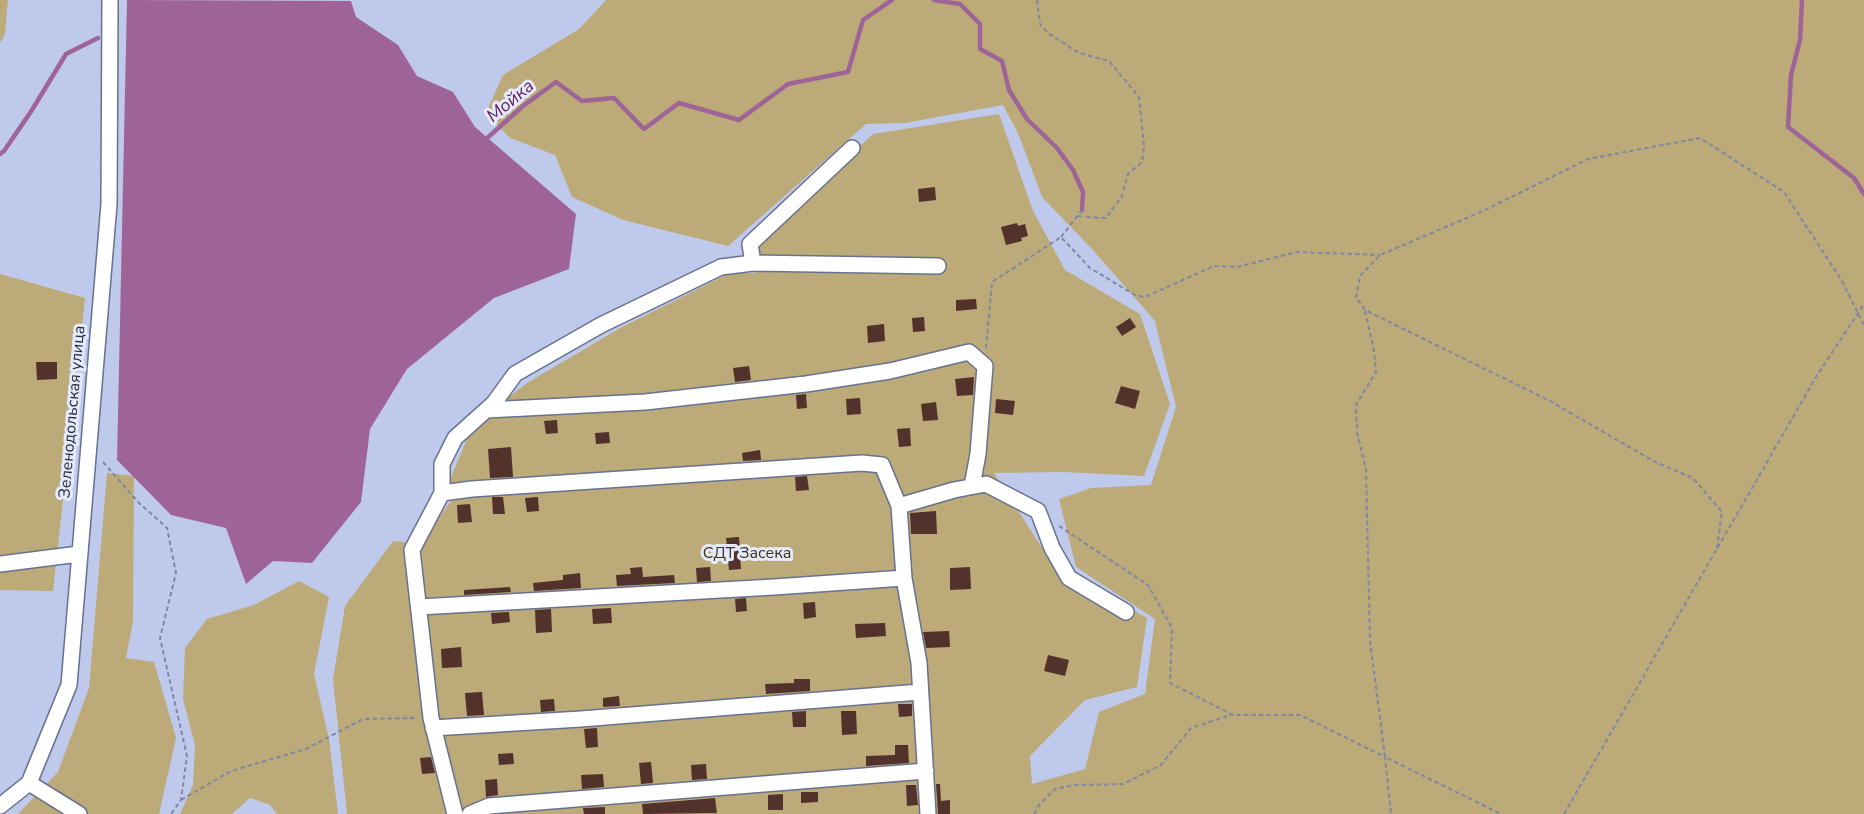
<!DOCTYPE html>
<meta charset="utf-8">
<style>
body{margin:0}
canvas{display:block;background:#bec9ec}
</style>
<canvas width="1864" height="814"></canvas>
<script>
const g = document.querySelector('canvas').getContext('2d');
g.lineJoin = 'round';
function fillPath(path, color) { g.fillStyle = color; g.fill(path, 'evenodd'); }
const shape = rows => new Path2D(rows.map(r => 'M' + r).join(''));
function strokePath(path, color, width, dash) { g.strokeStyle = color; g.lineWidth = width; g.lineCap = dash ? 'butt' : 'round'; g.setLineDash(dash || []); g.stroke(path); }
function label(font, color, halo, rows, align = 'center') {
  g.font = font + ' "Nunito Sans",sans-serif'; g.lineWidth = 6; g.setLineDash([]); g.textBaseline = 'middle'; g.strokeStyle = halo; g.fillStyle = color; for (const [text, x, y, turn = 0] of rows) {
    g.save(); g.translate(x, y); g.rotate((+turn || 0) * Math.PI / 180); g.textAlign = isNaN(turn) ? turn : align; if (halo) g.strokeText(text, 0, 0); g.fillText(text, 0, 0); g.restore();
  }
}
fillPath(shape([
 [0,0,8,0,5,34,0,43],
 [606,0,1864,0,1864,814,347,814,333,679,345,606,393,541,420,544,451,501,451,477,473,425,527,383,620,328,730,273,757,273,754,245,873,134,999,114,1033,211,1065,270,1140,314,1170,404,1144,476,1064,472,994,473,1053,565,1147,618,1137,687,1085,700,1030,756,1032,784,1085,769,1099,712,1145,694,1155,619,1076,567,1059,499,1091,488,1151,485,1176,407,1155,321,1092,249,1042,197,1018,133,1003,105,905,123,866,124,728,246,623,220,572,197,555,155,510,138,486,113,503,75,579,29],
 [0,274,85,298,53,591,0,590],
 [107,473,134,476,133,621,126,658,154,662,176,738,159,814,18,814,58,772,89,688],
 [299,581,329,597,314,674,329,739,338,814,277,814,270,805,250,798,232,814,180,814,193,785,195,745,183,699,185,648,207,619,254,605]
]), '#bcab79');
fillPath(shape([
 [127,0,351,1,356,17,398,45,417,76,453,92,475,127,576,214,569,269,494,298,407,369,370,429,361,502,312,563,273,561,246,584,226,528,171,515,117,460]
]), '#9f6497');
strokePath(shape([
 [934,0,960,4,980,24,980,49,1002,61,1009,90,1027,119,1057,148,1073,170,1083,192,1082,210],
 [1802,0,1800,40,1791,75,1788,127,1854,178,1864,194],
 [485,140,523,106,556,82,582,101,614,98,644,129,679,103,739,120,788,84,848,72,863,20,892,0],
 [0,154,4,151,32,110,66,54,98,38]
]), '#9f6497', 4.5);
fillPath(shape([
 [935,187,936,200,919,202,918,189],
 [1017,223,1018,226,1025,224,1028,236,1021,238,1022,241,1006,245,1001,227],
 [976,299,977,309,956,311,956,300],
 [924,317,925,331,913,332,912,318],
 [1130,318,1136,327,1122,336,1116,327],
 [884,324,885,341,868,343,867,326],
 [36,362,57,362,57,379,37,380],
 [749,366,751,380,735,382,733,368],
 [974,377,973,395,957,396,955,379],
 [1121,386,1140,391,1135,409,1115,403],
 [806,394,807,408,797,409,796,395],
 [860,398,861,414,847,415,846,399],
 [996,399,1015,401,1013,415,995,413],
 [936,402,938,420,923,421,921,404],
 [557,420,558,433,546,434,544,421],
 [910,428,911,446,899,447,897,429],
 [609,432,610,443,596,444,595,433],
 [511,447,513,477,490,478,488,449],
 [760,450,761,460,743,461,742,453],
 [807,476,809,490,796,491,795,477],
 [492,497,503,497,505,514,493,514],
 [538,497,539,511,527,512,525,498],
 [470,504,472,522,458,523,457,505],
 [936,511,937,534,911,534,910,513],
 [739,537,741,569,729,570,726,538],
 [642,567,643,577,674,575,675,583,617,586,616,575,631,574,630,568],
 [710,567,711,581,697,582,696,568],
 [970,567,971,589,950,590,950,568],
 [580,573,581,588,534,591,533,583,563,580,563,575],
 [510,587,511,592,464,595,464,590],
 [746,598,747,611,736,612,735,599],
 [815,602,816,617,804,619,803,603],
 [611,608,612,623,593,624,592,609],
 [551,609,552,632,536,633,535,610],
 [509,612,510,622,492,624,491,613],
 [885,623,886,636,856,638,855,624],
 [949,631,950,647,926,648,923,632],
 [461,647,462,667,442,668,441,649],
 [1048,655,1069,660,1065,676,1044,671],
 [794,679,810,679,810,691,766,694,765,684,794,683],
 [482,692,484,715,467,716,465,693],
 [619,696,620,706,603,707,603,698],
 [554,699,555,711,541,712,540,700],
 [898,704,912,704,912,716,899,717],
 [806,711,806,727,793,727,792,712],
 [841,711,856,711,857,734,842,735],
 [597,728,598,747,586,748,584,729],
 [895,745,908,745,909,763,866,766,866,756,895,755],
 [513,753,514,764,499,765,498,754],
 [431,757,435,773,422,774,420,758],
 [651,762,653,783,641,784,639,763],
 [706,764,707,779,692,780,691,765],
 [603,774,604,787,582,789,581,775],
 [497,779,498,795,486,797,485,780],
 [936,784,940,784,941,801,950,800,950,814,938,814],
 [906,785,916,785,918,805,907,806],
 [801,792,818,792,818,802,801,803],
 [783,794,783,810,768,810,768,795],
 [715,798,717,813,643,814,642,804],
 [605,807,605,814,584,814,583,808]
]), '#53322b');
const minor = shape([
 [753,263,750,244,852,148],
 [486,410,645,402,806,384,890,371,969,352,985,366,978,454,972,486],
 [442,493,472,489,862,463,882,465,899,506,904,578,919,663,928,814],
 [899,506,954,490,986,484,1038,511,1052,548,1069,578,1126,612],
 [0,564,79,554],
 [419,607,774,587,904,578],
 [433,728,581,719,920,692],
 [29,783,79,814],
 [0,806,29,783,69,685,109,204,110,0],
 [455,814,431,718,412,550,442,493,442,464,455,438,494,403,515,374,601,325,721,267,753,263,938,266],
 [470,814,489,806,926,771]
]);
strokePath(minor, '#677190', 18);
strokePath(shape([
 [1037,0,1040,24,1048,33,1079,53,1109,61,1139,97,1144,147,1142,162,1128,174,1122,196,1106,218,1085,217],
 [1061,237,1082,210],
 [1365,311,1374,351,1376,372,1356,405,1357,432,1366,470,1370,641,1385,757,1501,814],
 [986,348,992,282,1061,237,1090,268,1135,295,1145,297,1214,266,1237,267,1297,252,1380,255],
 [103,462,139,503,167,528,176,573,160,638,187,756,181,800,171,814],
 [1059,526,1148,585,1172,628,1170,683,1233,715,1300,715,1385,757,1391,814],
 [1717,548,1722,512,1693,478,1655,462,1550,401,1365,310,1356,297,1360,276,1380,255,1483,211,1588,159,1700,138,1784,192,1842,281,1864,325],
 [181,800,231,771,306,749,363,719,418,718],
 [1034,814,1039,805,1055,789,1073,785,1123,784,1161,765,1191,728,1231,715],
 [1564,814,1816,377,1864,304]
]), '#7f87a2', 2, [4.5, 3]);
strokePath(minor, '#fff', 15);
strokePath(shape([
 [1077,216,1085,217]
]), '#7f87a2', 2, [4.5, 3]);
label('16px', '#262a38', '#e4eafc', [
 ["Зеленодольская улица",73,412,-85]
]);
label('16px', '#3e3310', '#e4eafc', [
 ["СДТ Засека",747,554]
]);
label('italic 18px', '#62195c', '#e4eafc', [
 ["Мойка",511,102,-40]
]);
</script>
